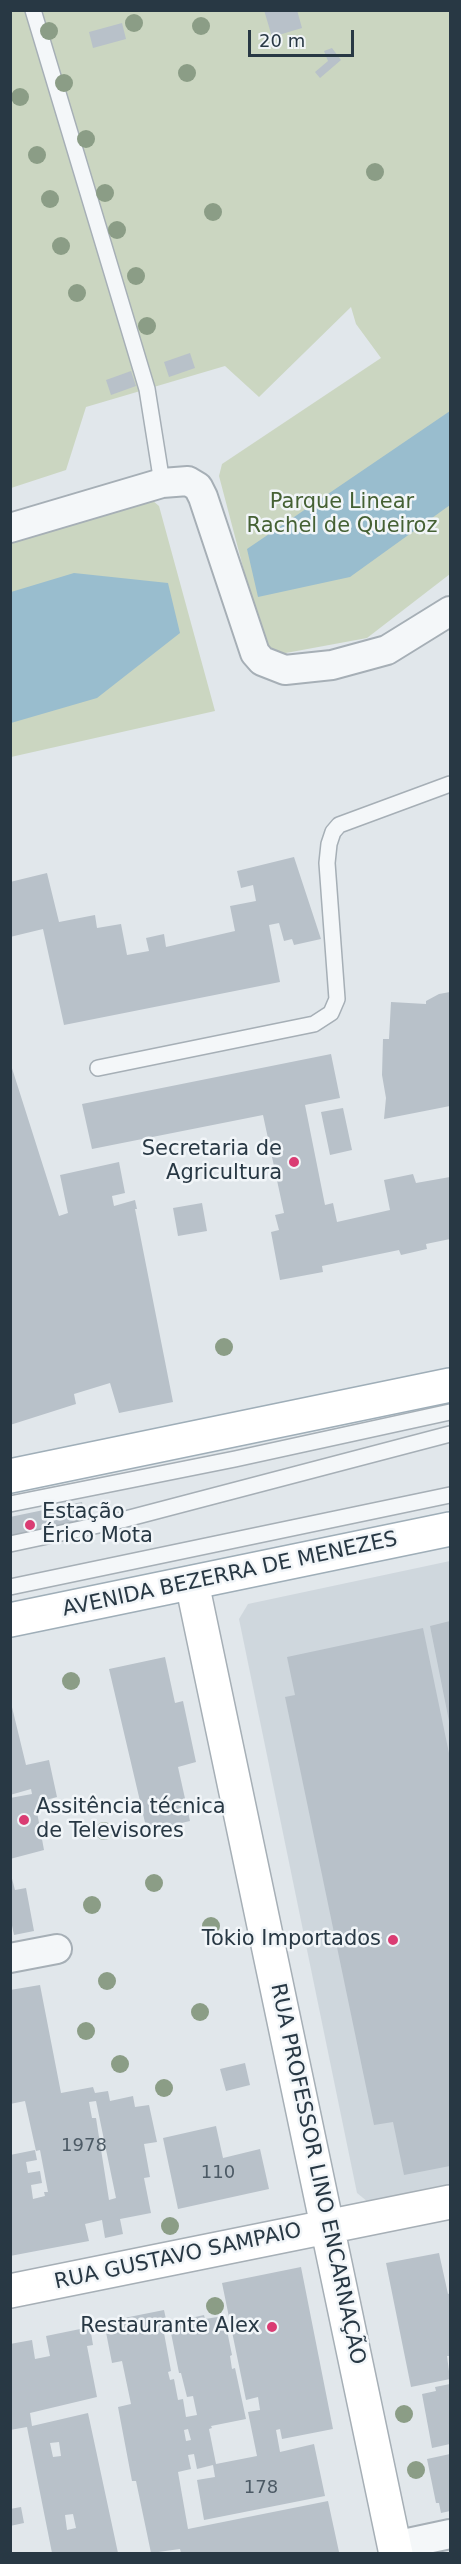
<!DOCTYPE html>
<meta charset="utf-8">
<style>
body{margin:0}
#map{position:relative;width:461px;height:2564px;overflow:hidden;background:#e1e7eb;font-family:"DejaVu Sans",sans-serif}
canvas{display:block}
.frame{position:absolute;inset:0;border:12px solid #283844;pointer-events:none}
.scale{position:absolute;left:248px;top:30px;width:106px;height:27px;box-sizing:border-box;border:3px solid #283844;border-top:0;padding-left:8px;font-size:18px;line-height:21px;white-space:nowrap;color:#283844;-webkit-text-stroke:4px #f1f5f8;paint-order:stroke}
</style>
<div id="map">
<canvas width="461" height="2564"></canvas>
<div class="frame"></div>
<div class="scale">20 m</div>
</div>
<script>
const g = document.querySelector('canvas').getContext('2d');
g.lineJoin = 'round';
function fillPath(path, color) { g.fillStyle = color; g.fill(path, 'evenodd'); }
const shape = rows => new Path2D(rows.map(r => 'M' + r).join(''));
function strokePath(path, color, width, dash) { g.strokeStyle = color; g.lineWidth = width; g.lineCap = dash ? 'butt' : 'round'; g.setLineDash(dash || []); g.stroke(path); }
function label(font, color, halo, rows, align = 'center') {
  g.font = font + ' "DejaVu Sans",sans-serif'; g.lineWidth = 5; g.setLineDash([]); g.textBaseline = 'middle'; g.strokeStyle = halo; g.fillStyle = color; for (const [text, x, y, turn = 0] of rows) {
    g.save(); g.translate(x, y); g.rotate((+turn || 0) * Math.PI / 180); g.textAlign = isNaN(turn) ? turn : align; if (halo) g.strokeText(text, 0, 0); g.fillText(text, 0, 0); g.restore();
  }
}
fillPath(shape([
 [450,1561,450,2189,373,2206,357,2193,239,1619,248,1604]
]), '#cfd7dd');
fillPath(shape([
 [11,11,450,11,450,574,367,638,275,655,263,643,219,476,222,464,381,358,356,324,351,307,259,397,225,366,86,407,66,470,11,488],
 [152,500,159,506,215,711,11,757,10,539]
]), '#cbd6c1');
fillPath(shape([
 [450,411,450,505,350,577,258,597,247,549],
 [74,573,168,583,180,633,97,698,11,723,11,592]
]), '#99bdce');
fillPath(shape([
 [264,10,297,10,302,28,272,37],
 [122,23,126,39,93,48,89,32],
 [332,48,341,60,320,78,315,72,328,61,324,51],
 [190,353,195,368,169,377,164,362],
 [131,371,136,386,111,395,106,380],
 [294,857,321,939,294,945,292,939,284,941,279,923,269,925,280,982,64,1025,43,929,10,937,10,882,47,873,59,922,95,915,97,928,121,924,127,955,149,951,146,938,164,934,166,947,235,931,230,906,256,901,253,885,241,888,237,871],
 [450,992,450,1106,384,1119,386,1098,382,1075,383,1039,389,1039,391,1002,426,1004,426,1001,439,994],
 [331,1054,340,1098,305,1105,325,1205,333,1203,337,1222,390,1210,384,1180,413,1174,416,1183,450,1177,450,1239,426,1244,427,1249,401,1255,399,1250,322,1266,323,1272,280,1280,271,1232,279,1230,275,1215,284,1213,263,1115,92,1149,82,1104],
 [10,1062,59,1216,68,1213,60,1175,119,1162,125,1193,112,1196,114,1206,135,1200,137,1209,135,1209,173,1402,119,1413,110,1383,74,1394,76,1404,10,1425],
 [343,1108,352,1150,330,1155,321,1112],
 [202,1203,207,1231,178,1236,173,1208],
 [82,1502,86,1519,10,1536,10,1517],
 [450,1621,450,1720,449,1721,430,1626],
 [423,1628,450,1758,450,2166,404,2175,393,2122,374,2125,285,1697,295,1695,287,1657],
 [165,1657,175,1703,183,1701,196,1762,178,1767,190,1821,147,1831,109,1669],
 [11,1703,26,1765,49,1760,57,1797,46,1800,48,1810,37,1812,44,1850,10,1859,10,1798,32,1794,31,1789,10,1795],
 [10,1871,15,1890,26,1888,34,1931,14,1935,10,1916],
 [40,1985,61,2093,93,2087,95,2093,108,2091,110,2101,133,2096,135,2107,149,2105,157,2142,144,2144,150,2177,144,2178,151,2213,120,2219,123,2234,105,2238,102,2220,85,2224,89,2241,10,2256,10,2155,35,2150,37,2160,26,2162,28,2173,40,2171,42,2183,31,2185,33,2199,45,2196,44,2192,48,2192,40,2150,36,2151,25,2101,10,2104,10,1990],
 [96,2101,116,2198,109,2200,96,2118,92,2118,89,2102],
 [245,2063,250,2085,226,2091,220,2069],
 [216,2126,223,2158,260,2149,269,2189,178,2209,163,2138],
 [439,2253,448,2294,450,2293,450,2356,447,2356,450,2379,411,2387,386,2263],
 [301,2267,333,2429,282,2439,280,2429,276,2430,280,2452,314,2444,325,2496,204,2520,197,2480,215,2477,213,2465,197,2469,194,2454,188,2455,191,2469,178,2472,188,2529,328,2501,339,2552,181,2553,180,2549,151,2553,136,2481,132,2481,118,2407,131,2404,122,2361,112,2363,104,2322,164,2310,169,2333,164,2333,171,2371,168,2372,170,2380,174,2379,178,2400,183,2399,186,2417,197,2415,193,2396,187,2397,181,2373,179,2373,169,2323,204,2315,205,2319,224,2316,232,2355,230,2356,232,2369,235,2368,246,2419,211,2426,212,2428,209,2429,216,2464,257,2456,248,2412,260,2410,258,2397,246,2400,222,2283],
 [188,2429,191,2440,186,2441,184,2430],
 [90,2327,93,2345,87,2346,97,2397,30,2413,32,2426,88,2413,118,2553,52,2553,27,2427,10,2430,10,2344,32,2340,35,2359,50,2356,46,2336],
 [59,2442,61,2456,53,2457,50,2443],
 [73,2514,76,2528,67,2530,65,2515],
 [450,2384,450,2444,432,2448,422,2394,436,2391,435,2387],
 [450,2454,450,2511,441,2513,439,2503,436,2503,427,2459],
 [21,2507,24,2523,10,2526,10,2509]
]), '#b8c1c9');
const lane = shape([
 [33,10,147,389,162,483],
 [98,1068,314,1024,331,1013,337,999,327,863,329,844,333,832,339,825,450,784],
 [10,1504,235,1459,450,1412],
 [10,1544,122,1520,450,1434],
 [10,1587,450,1495]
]);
const street = shape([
 [10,528,162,483,188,481,198,487,203,497,255,653,262,661,285,670,332,665,387,650,450,611],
 [10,1958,57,1949],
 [394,2546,450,2534]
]);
const secondary = shape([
 [192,1583,396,2554],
 [10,2291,450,2202]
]);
const primary = shape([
 [10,1476,450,1385],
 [10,1620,450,1529]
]);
strokePath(lane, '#a6afb6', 18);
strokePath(street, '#a6afb6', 32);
strokePath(secondary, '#a6afb6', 36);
strokePath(primary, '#9faeb8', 36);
strokePath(lane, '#f4f7f9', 15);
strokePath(street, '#f4f7f9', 28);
strokePath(secondary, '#fff', 33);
strokePath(primary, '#fff', 33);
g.fillStyle = '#8b9d86';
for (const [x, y] of [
 [134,23],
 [201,26],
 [49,31],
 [187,73],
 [64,83],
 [20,97],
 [86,139],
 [37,155],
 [375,172],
 [105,193],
 [50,199],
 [213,212],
 [117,230],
 [61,246],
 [136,276],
 [77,293],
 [147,326],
 [224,1347],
 [71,1681],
 [104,1831],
 [154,1883],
 [92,1905],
 [211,1926],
 [107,1981],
 [200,2012],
 [86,2031],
 [120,2064],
 [164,2088],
 [170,2226],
 [215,2306],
 [404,2414],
 [416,2470]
]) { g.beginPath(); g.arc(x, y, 9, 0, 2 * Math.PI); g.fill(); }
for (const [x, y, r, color] of [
 [294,1162,6,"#da3c73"],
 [30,1525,6,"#da3c73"],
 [24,1820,6,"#da3c73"],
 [393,1940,6,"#da3c73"],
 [272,2327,6,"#da3c73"]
]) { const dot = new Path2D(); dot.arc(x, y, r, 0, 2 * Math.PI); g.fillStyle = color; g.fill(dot); strokePath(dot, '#f1f5f8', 2); }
label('18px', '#4c5a65', null, [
 ["1978",84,2146],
 ["110",218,2173],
 ["178",261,2488]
]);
label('21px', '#456134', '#f1f5f8', [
 ["Parque Linear",342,503],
 ["Rachel de Queiroz",342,527]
]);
label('21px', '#283844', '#f1f5f8', [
 ["Secretaria de",282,1150],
 ["Agricultura",282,1174],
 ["Estação",42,1513,"left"],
 ["Érico Mota",42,1537,"left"],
 ["Assitência técnica",36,1808,"left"],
 ["de Televisores",36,1832,"left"],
 ["Tokio Importados",381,1940],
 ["Restaurante Alex",260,2327]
], 'right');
label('21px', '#283844', '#f1f5f8', [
 ["AVENIDA BEZERRA DE MENEZES",230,1575,-12],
 ["RUA PROFESSOR LINO ENCARNAÇÃO",317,2174,78],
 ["RUA GUSTAVO SAMPAIO",178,2257,-12]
]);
</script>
